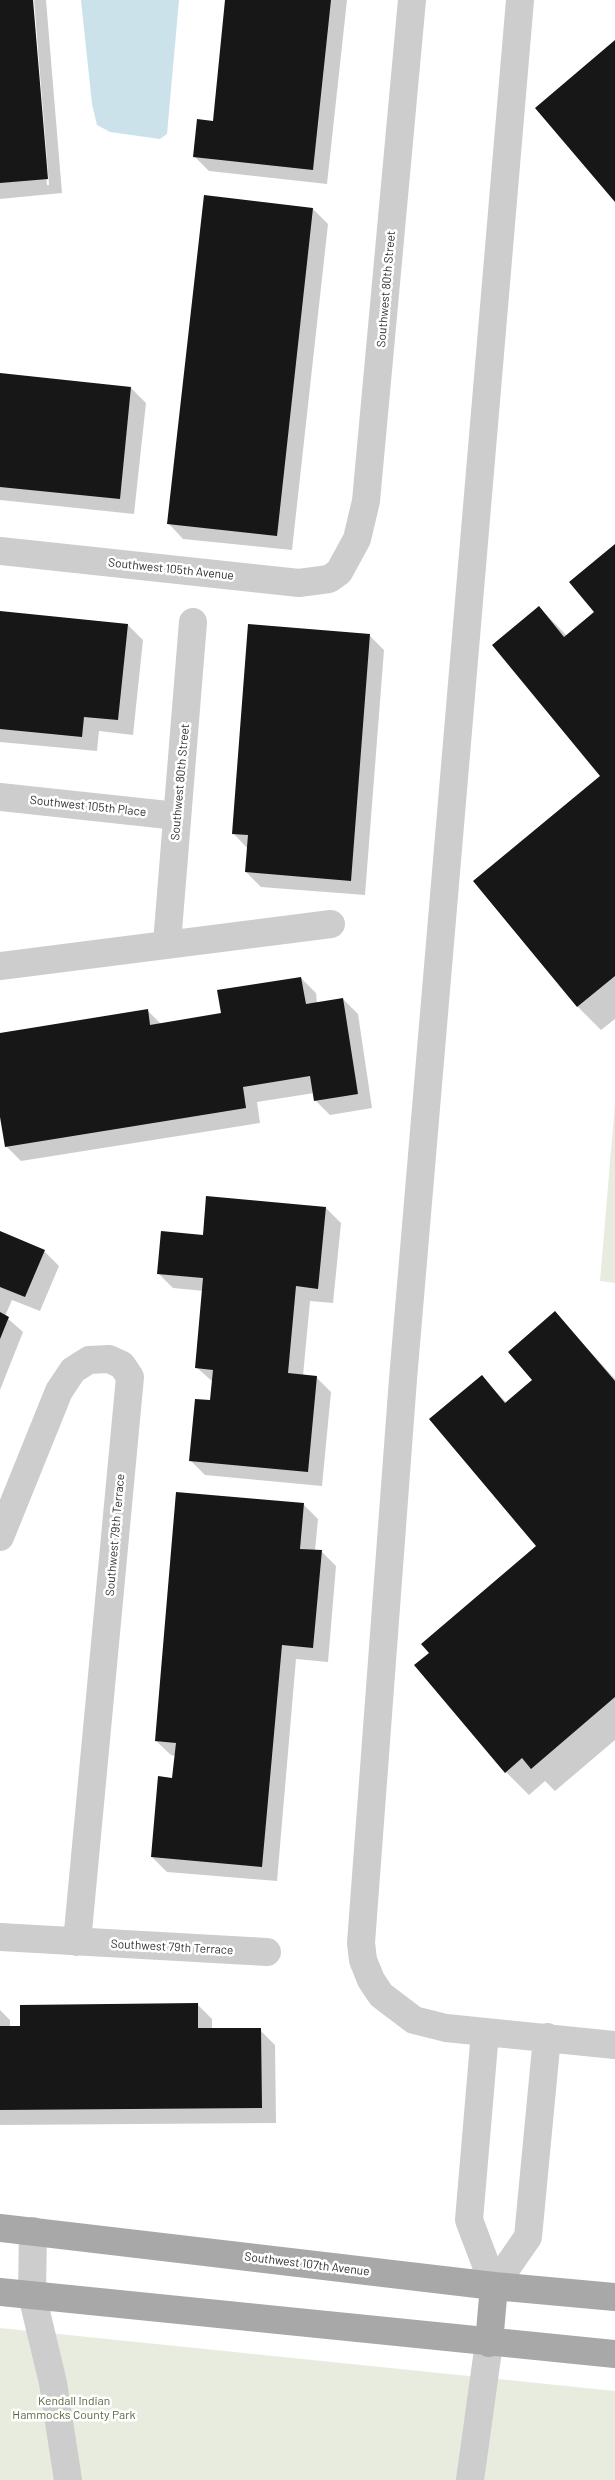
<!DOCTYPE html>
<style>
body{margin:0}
canvas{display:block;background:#fff}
</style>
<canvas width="615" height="2480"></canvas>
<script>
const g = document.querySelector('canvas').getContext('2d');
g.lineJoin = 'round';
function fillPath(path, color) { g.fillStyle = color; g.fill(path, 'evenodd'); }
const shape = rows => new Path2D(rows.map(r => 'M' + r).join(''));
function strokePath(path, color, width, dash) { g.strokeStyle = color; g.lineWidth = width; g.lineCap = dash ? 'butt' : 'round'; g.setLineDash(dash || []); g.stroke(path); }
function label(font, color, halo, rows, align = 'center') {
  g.font = font + ' Barlow,sans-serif'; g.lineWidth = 5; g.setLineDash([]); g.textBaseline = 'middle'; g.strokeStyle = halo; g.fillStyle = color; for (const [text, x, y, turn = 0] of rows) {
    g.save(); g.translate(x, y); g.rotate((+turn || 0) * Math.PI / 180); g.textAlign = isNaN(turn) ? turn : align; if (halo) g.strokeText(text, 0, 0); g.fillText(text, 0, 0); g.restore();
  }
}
fillPath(shape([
 [615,1103,615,1283,600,1281],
 [0,2328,615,2391,615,2480,0,2480]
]), '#e7ecdf');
fillPath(shape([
 [81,0,179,0,167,134,160,139,110,132,97,125,92,104]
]), '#cce2ea');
fillPath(shape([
 [0,0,32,0,47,185,49,185,34,0,46,0,62,193,0,199],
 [227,0,347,0,327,184,209,171,194,156,214,122],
 [313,209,328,224,292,550,183,539,169,524],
 [0,375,131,388,146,403,134,514,0,500],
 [615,546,615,1019,601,1030,578,1007,475,881,602,776,539,607,567,636,596,612],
 [0,613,128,625,143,640,133,735,99,731,97,751,0,742],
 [369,635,384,650,365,895,261,887,246,872,248,849,233,833],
 [301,978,316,993,317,1004,343,999,358,1014,372,1108,330,1115,315,1100,314,1093,257,1102,260,1123,21,1161,6,1146,0,1109,0,1034,147,1010,161,1024,223,1014],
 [326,1208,341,1223,333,1303,310,1301,303,1376,316,1377,331,1392,322,1486,205,1475,190,1460,211,1402,213,1382,196,1367,204,1291,173,1288,158,1273,204,1236],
 [0,1232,44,1251,59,1266,40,1311,12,1300,5,1316,23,1332,0,1390],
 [555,1313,615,1379,615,1740,555,1791,545,1781,529,1795,506,1772,431,1653,538,1546,481,1377,507,1403,533,1380],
 [303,1504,318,1519,315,1551,321,1551,336,1566,328,1662,296,1659,277,1881,167,1872,152,1857,173,1779,176,1756,171,1755,156,1741],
 [197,2004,212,2019,212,2030,260,2030,275,2045,276,2123,0,2125,0,2010,10,2020,10,2027,21,2027]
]), '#0003');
fillPath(shape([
 [0,0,33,0,48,179,0,183],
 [225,0,331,0,313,170,193,157,197,119,213,121],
 [615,40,615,202,535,108],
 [204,195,313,208,277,536,167,524],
 [0,373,131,387,120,499,0,487],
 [615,544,615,976,577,1007,473,881,600,776,492,645,539,606,564,637,594,612,569,582],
 [0,611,128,624,118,720,84,717,82,737,0,729],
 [248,624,370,634,351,881,245,872,248,835,232,834],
 [301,977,306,1004,343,998,358,1094,314,1101,310,1076,243,1087,246,1108,5,1147,0,1117,0,1033,148,1009,150,1025,221,1013,217,990],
 [206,1196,326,1207,318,1289,296,1286,288,1373,317,1376,308,1472,189,1461,195,1399,210,1400,213,1370,195,1368,203,1278,157,1274,161,1231,203,1235],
 [0,1231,45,1250,25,1297,0,1287],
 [555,1311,615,1381,615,1697,531,1769,522,1758,505,1773,414,1665,429,1653,421,1644,536,1546,429,1419,482,1375,505,1403,532,1380,508,1352],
 [0,1312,9,1317,0,1339],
 [176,1492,304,1503,300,1549,322,1550,313,1648,282,1645,262,1867,151,1857,158,1776,172,1778,176,1743,155,1741],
 [198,2003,198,2028,261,2028,262,2108,0,2110,0,2026,20,2026,20,2005]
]), '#171717');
strokePath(shape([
 [520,0,403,1379,361,1943,363,1960,371,1980,381,1995,414,2020,446,2028,615,2045],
 [0,551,299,583,329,579,339,572,357,539,366,501,412,0],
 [0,797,177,816],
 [167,943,193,622],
 [0,966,331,924],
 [0,1537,59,1391,73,1370,89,1360,109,1359,122,1365,130,1377,77,1942],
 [0,1937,267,1952],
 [485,2032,469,2220,494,2286],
 [33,2231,32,2295,53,2383,68,2480],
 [494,2286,528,2237,547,2037],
 [470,2480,489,2343]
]), '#cdcdcd', 28);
strokePath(shape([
 [0,2228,494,2286,615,2297],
 [0,2292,615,2354],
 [489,2343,494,2286]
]), '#a8a8a8', 28);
label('12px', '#303030', '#fff', [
 ["Southwest 80th Street",386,289,-85],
 ["Southwest 105th Avenue",171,569,6],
 ["Southwest 80th Street",180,782,-85],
 ["Southwest 105th Place",88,806,6],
 ["Southwest 79th Terrace",115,1535,-85],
 ["Southwest 79th Terrace",172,1947,3],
 ["Southwest 107th Avenue",307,2264,7]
]);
label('12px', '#586940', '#fff', [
 ["Kendall Indian",74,2401],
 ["Hammocks County Park",74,2415]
]);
</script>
